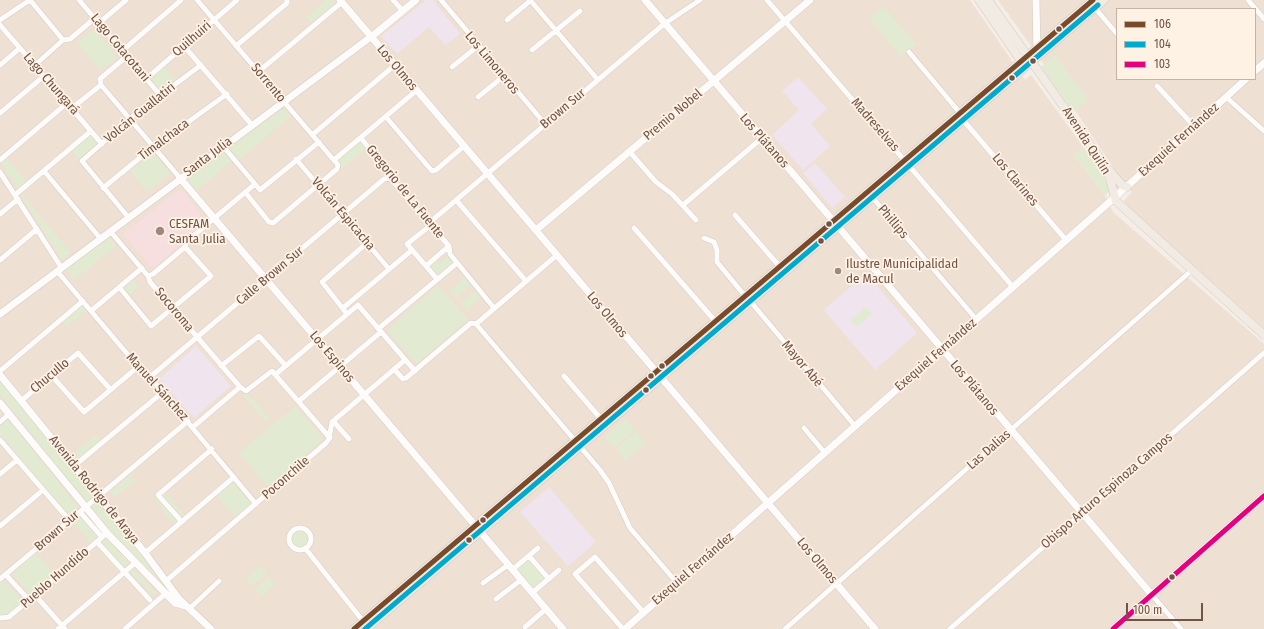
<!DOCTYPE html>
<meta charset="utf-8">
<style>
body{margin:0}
#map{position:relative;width:1264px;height:629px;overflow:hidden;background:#f5eee6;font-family:"Fira Sans Condensed",sans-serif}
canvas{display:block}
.legend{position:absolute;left:1116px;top:8px;width:140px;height:72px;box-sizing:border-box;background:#fef2e5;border:1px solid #c6b2a6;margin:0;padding:5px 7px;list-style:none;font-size:12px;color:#715348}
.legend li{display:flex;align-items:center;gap:8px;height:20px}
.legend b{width:20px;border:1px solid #c6b2a6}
.scale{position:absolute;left:1126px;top:603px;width:77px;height:18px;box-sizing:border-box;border:2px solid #715348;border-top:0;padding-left:5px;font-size:12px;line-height:14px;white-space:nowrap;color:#715348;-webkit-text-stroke:3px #fef2e5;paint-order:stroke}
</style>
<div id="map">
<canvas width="1264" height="629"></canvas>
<ul class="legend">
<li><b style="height:5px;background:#7a4b2a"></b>106</li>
<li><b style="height:5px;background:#00a9ce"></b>104</li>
<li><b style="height:5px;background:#e5007d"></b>103</li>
</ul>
<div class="scale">100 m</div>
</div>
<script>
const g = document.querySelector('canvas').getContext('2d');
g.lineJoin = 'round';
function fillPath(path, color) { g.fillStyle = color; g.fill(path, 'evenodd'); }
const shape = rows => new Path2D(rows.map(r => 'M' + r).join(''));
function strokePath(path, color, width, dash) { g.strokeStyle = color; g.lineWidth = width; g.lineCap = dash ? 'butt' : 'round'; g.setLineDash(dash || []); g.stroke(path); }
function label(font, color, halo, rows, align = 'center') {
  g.font = font + ' "Fira Sans Condensed",sans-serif'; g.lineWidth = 3.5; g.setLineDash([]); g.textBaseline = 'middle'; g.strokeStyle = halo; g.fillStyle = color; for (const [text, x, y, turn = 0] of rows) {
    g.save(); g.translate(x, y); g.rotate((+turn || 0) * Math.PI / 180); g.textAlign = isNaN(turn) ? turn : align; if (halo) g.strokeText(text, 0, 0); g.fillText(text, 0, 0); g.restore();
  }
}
fillPath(shape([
 [0,0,970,0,1025,80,1031,75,1084,148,1074,155,1105,196,1113,212,1264,344,1264,629,0,629],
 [998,0,1264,0,1264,329,1122,203,1132,192,1110,163,1052,75],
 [1117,9,1255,9,1255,79,1117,79]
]), '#eee0d3');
fillPath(shape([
 [426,0,433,0,460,34,445,45,429,27,397,54,381,36],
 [798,77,827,109,811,124,830,146,803,170,772,135,799,110,782,91],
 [815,163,845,197,832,208,803,173],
 [866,273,917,333,875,370,824,310],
 [196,346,231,386,194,418,159,379],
 [549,487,596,542,568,566,520,512]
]), '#f0e5ef');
fillPath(shape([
 [178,191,183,191,205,221,155,267,150,266,124,235,125,232]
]), '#f7dfe0');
fillPath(shape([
 [326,0,332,0,335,4,311,23,306,17],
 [884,7,916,44,901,57,869,19],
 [93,29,117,57,101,70,77,43],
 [1055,55,1089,100,1073,112,1041,67],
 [164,66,176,81,161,93,149,78],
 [284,108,291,116,239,160,229,148],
 [90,133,99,143,80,160,71,150],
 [361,141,367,148,342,169,338,160],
 [1084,148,1102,171,1109,191,1105,196,1074,155],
 [0,151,27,182,18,189,0,162],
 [223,151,232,161,196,191,186,179],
 [153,153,170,173,147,192,130,171],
 [22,194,71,253,62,260,21,196],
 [108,235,116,246,74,280,66,270],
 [448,256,454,263,438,277,429,267,436,261,439,264],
 [464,278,471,285,456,298,449,291],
 [133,280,139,287,130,295,124,288],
 [438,285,468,319,417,364,387,331],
 [475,290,481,297,467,310,460,303],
 [82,304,87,310,66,327,62,321],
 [866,307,872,314,857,327,850,320],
 [0,380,99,504,182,603,168,591,110,531,89,506,0,395],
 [247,393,270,419,266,422,243,396],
 [295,406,324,439,268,487,239,453],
 [8,419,79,508,69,517,0,435,0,425],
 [625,419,635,430,614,448,604,437],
 [636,431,646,443,625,460,616,449],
 [96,435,101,441,80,458,75,452],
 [130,475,135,481,114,498,110,492],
 [233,480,253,503,236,518,216,495],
 [165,492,185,516,175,525,155,501],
 [82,517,99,537,92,544,74,524],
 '289 539a11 11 0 1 1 22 0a11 11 0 1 1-22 0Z',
 [107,538,129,563,119,572,97,547],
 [35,552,56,575,29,598,27,596,30,594,14,576,14,573],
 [529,556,549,579,532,593,512,570],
 [260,566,267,574,252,586,246,579],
 [133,568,157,593,154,596,129,572],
 [269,577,276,584,261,597,254,589],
 [3,580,24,603,11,614,0,617,0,582]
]), '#e2ebd1');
const street = shape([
 [30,0,63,40],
 [79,0,160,95],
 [197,0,338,165,337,169,273,223,269,222,245,192],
 [393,0,403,11],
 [441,0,545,124],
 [530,0,598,80],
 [767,0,1013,287],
 [1248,0,1264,19],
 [1095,8,1117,34],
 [0,20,30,0],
 [507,20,531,0],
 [99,23,126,0],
 [0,25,102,144],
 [184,46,252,125],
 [236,46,287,3,287,0],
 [532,50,580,11],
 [122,51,181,0],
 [909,52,960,113],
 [0,65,20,48],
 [35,65,63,40,70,39,95,18],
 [452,67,478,46],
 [258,72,342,2],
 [146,79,237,0],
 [101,85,180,178],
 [101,85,100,79,127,56],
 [1157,86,1194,126],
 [478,97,504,76],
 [1226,97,1264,131],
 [72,108,101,85],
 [0,113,44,76],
 [386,117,432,171,436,170,464,146],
 [963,120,1066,240],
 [312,135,395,65],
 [361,138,388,172,390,178,449,246,450,254,494,308],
 [223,146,260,190,319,142],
 [629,151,656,182,672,194,696,220],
 [296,159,389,269],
 [0,160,67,103],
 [334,160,417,90],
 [44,171,100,238],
 [0,172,61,267],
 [103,188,152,148,227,94],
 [15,195,91,131],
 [872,197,976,319],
 [456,200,526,281],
 [683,205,762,138],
 [0,214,18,199],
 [735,215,780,267],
 [128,217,82,161,133,116,201,65],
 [429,223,664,24,700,0],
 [431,225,407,244,437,279],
 [634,228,716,322],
 [110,231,148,276,150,282,240,387],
 [704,238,714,242,717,250,717,262,745,296],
 [0,260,37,229],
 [426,266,449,246],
 [57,271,135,363,150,377,256,504],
 [148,276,153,274,185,247,186,242,255,184],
 [119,287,151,326,211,276,185,247],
 [750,301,855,426],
 [343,308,412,250],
 [91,311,142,268],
 [347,314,322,282,367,243],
 [476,324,600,470,609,483,630,528,677,583],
 [378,329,457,263],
 [221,366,259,336,286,366],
 [394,369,403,379,406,378,471,323,476,324,557,255],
 [0,371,83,301],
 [276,374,358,305,415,371],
 [51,375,84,412,139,366],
 [564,376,601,419],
 [150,377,384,179,390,178],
 [21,401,78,353,111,390],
 [299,401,381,332],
 [333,421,349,439],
 [0,422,9,414],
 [193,427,240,387,246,391,272,371,330,438],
 [804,428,825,453],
 [0,440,70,521],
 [74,466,163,392],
 [0,474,17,460],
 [80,512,102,537],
 [182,522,158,495,212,449],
 [0,526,43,490],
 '289 539a11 11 0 1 1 22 0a11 11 0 1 1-22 0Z',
 [97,542,150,600],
 [305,548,363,621],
 [145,553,234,477],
 [529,556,549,579],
 [512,570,538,548],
 [6,575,29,600],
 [0,579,188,421],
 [166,581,326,443,329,439,332,422,405,360],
 [483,583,508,565],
 [532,593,559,570],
 [35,595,65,629],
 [1152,595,1181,629],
 [496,599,521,580],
 [189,609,219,581],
 [0,618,9,617,107,533],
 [525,627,546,609],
 [58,629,135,563],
 [125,629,165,594],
 [623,629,575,574,595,557,644,613],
 [785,629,1192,270],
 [950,629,1264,353]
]);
const secondary = shape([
 [340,0,875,629],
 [645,0,1152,595],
 [1036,0,1037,52],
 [1255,71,1264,63],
 [180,178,563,629],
 [536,230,810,0],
 [0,314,376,33,416,0],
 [0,375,145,553,179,599,211,629],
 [0,403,107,533,175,603,186,606],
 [625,629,1114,198,1246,79],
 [1113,629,1264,496]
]);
const primary = shape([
 [979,0,1021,61],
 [988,0,1104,164,1108,172,1116,201,1264,335],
 [1109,170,1122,185,1127,187],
 [354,629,1093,0],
 [366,629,1104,0]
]);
strokePath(street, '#d6cbc4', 6);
strokePath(secondary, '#d5cac3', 8);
strokePath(primary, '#d4c9c4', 9);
strokePath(street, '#fefcfb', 5);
strokePath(secondary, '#fefcfb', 7);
strokePath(primary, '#f1ebe3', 8);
strokePath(shape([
 [354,629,1093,0]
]), '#7a4b2a', 5);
strokePath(shape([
 [365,629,1098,5]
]), '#00a9ce', 5);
strokePath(shape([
 [1113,629,1264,496]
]), '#e5007d', 5);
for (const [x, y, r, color] of [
 [1059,29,3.5,"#715348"],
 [1033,61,3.5,"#715348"],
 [1012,78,3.5,"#715348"],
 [829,224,3.5,"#715348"],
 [160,231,5,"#9f897f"],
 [821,241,3.5,"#715348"],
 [838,271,4,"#9f897f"],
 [662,366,3.5,"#715348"],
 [651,376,3.5,"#715348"],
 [646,390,3.5,"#715348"],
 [483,520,3.5,"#715348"],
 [469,540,3.5,"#715348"],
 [1172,577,3.5,"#715348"]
]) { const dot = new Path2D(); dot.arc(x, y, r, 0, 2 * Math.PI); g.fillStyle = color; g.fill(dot); strokePath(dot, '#fef2e5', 1.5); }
label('13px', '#715348', '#fef2e5', [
 ["Quilhuiri",192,39,-41],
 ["Lago Cotacotani",120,48,50],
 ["Los Limoneros",492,63,50],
 ["Los Olmos",397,68,50],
 ["Sorrento",268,83,50],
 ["Lago Chungará",51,84,49],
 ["Brown Sur",563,109,-40],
 ["Volcán Guallatiri",140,113,-39],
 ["Premio Nobel",673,115,-40],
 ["Madreselvas",875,125,49],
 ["Timalchaca",164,140,-37],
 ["Exequiel Fernández",1179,140,-42],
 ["Los Plátanos",764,141,49],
 ["Avenida Quilín",1086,141,57],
 ["Santa Julia",208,157,-37],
 ["Los Clarines",1015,180,50],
 ["Gregorio de La Fuente",405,192,51],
 ["Volcán Espicacha",343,214,50],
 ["Phillips",893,222,50],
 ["Calle Brown Sur",270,276,-40],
 ["Socoroma",174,310,50],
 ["Los Olmos",607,315,50],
 ["Exequiel Fernández",936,355,-41],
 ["Los Espinos",332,357,50],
 ["Mayor Abé",802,364,50],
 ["Chucullo",50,376,-40],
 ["Manuel Sánchez",157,387,48],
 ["Los Plátanos",974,388,50],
 ["Las Dalias",989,450,-41],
 ["Poconchile",286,478,-41],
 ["Avenida Rodrigo de Araya",94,490,51],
 ["Obispo Arturo Espinoza Campos",1107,491,-41],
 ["Brown Sur",57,531,-41],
 ["Los Olmos",817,561,50],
 ["Exequiel Fernández",693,569,-41],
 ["Pueblo Hundido",55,578,-41]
]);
label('13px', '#715348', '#fef2e5', [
 ["CESFAM",169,224],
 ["Santa Julia",169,239],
 ["Ilustre Municipalidad",846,264],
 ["de Macul",846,279]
], 'left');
</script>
